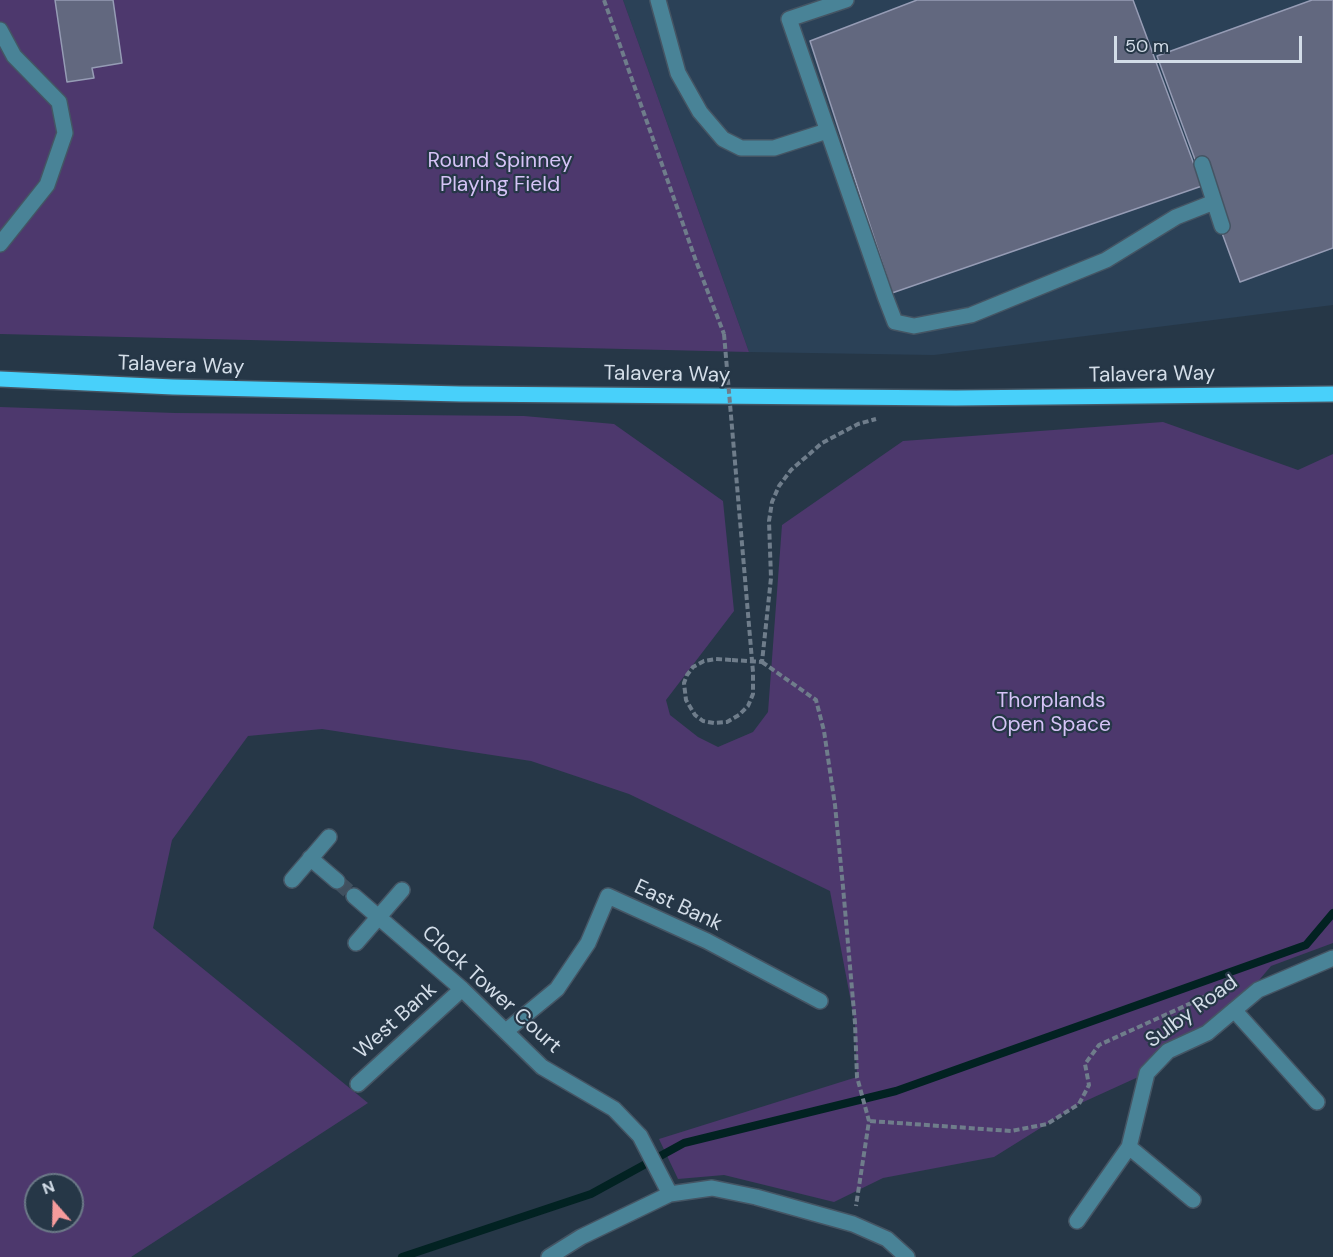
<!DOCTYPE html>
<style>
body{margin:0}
#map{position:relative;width:1333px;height:1257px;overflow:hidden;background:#263747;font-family:"DM Sans",sans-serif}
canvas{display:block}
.north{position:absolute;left:24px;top:1173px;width:60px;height:60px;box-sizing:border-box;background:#263747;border:2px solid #6b7987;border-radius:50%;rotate:340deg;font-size:16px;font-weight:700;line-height:24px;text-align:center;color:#d3dde8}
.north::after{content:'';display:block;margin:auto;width:21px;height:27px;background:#f59b9c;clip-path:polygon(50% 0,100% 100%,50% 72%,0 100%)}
.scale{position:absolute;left:1114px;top:36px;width:188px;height:27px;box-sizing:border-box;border:3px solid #d3dde8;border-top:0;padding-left:8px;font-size:18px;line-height:21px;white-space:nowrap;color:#d3dde8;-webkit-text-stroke:4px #263747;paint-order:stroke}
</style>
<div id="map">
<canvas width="1333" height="1257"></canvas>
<div class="north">N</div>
<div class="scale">50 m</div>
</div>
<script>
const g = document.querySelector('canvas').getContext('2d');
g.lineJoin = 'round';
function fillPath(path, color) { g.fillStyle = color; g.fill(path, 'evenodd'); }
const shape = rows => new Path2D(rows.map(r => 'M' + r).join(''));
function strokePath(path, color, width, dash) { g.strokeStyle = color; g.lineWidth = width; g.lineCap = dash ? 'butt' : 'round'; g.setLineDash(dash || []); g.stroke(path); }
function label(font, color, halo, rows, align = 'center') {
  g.font = font + ' "DM Sans",sans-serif'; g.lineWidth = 4.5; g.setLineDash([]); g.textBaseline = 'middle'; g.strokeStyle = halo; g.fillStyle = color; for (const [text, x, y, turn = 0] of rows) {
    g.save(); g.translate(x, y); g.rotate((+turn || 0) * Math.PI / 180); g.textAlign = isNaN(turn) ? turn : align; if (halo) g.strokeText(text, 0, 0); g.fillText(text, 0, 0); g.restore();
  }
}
fillPath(shape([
 [623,0,1333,0,1333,305,934,355,749,352]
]), '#2b4157');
fillPath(shape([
 [0,0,623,0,749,352,0,334],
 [0,407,175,413,524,416,614,424,723,501,734,611,666,700,670,715,698,737,718,747,753,732,768,712,782,525,903,441,1163,422,1298,470,1333,454,1333,943,1271,966,1234,1010,1147,1073,1079,1104,994,1157,883,1178,834,1202,724,1175,678,1179,659,1139,857,1077,855,1023,830,891,629,794,531,761,322,729,248,736,172,840,153,928,368,1103,131,1257,0,1257],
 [36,1185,72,1185,72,1221,36,1221]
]), '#4d386d');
strokePath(shape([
 [402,1257,591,1194,684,1143,896,1091,1306,945,1333,913]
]), '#022222', 8);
const building = shape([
 [55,0,113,0,122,63,92,68,94,78,67,82,55,0],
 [917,0,1133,0,1202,186,892,293,810,41,917,0],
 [1312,0,1333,0,1333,248,1240,282,1157,56,1312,0]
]);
fillPath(building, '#62687f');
strokePath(building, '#969cb5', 1.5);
strokePath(shape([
 [337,881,354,896]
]), '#40505f', 15, [15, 8]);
const minor = shape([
 [658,0,678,73,700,112,723,139,741,148,774,148,827,131],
 [846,0,789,19,885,296,895,322,914,326,971,315,1106,260,1176,217,1214,202],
 [0,30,14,56,59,102,65,133,47,185,0,244],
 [1202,164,1222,226],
 [310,858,337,881],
 [292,880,329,837],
 [354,896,462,989,542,1067,614,1109,640,1136,670,1194],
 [356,943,402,890],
 [1234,1010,1317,1102],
 [506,1031,557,989,588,943,608,896,707,941,820,1001],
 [358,1084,462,989],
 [1129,1147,1193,1200],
 [1077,1221,1129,1147,1147,1073,1168,1051,1207,1033,1258,990,1333,958],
 [549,1257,581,1237,670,1194,712,1188,756,1197,853,1224,887,1239,907,1257]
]);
const major = shape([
 [0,379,173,387,461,394,956,398,1333,394]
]);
strokePath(minor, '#455564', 18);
strokePath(major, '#455564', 18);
strokePath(shape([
 [604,0,696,261,724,334],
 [732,660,762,662,771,578,769,521,772,502,779,486,791,470,822,443,858,424,876,419],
 [762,662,816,700,824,731,835,805,843,887,855,1023,857,1077,869,1121,856,1206],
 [870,1121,1011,1131,1047,1124,1079,1104,1089,1085,1085,1064,1099,1045,1231,985]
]), '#6f7d8b', 4, [6, 3]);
strokePath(minor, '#498397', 15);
strokePath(major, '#48d0fa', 15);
strokePath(shape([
 [724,334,753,672,753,694,748,706,739,715,727,722,714,723,703,721,695,715,686,700,684,683,687,675,693,667,704,661,716,659,732,660]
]), '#6f7d8b', 4, [6, 3]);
label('21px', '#d5c3f6', '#263747', [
 ["Round Spinney",500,161],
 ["Playing Field",500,185],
 ["Thorplands",1051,701],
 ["Open Space",1051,725]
]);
label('21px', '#d3dde8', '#263747', [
 ["Talavera Way",181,366,2],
 ["Talavera Way",667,375,1],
 ["Talavera Way",1152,375,-1],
 ["East Bank",678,906,25],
 ["Clock Tower Court",491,990,42],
 ["Sulby Road",1192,1012,-36],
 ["West Bank",396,1021,-42]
]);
</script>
